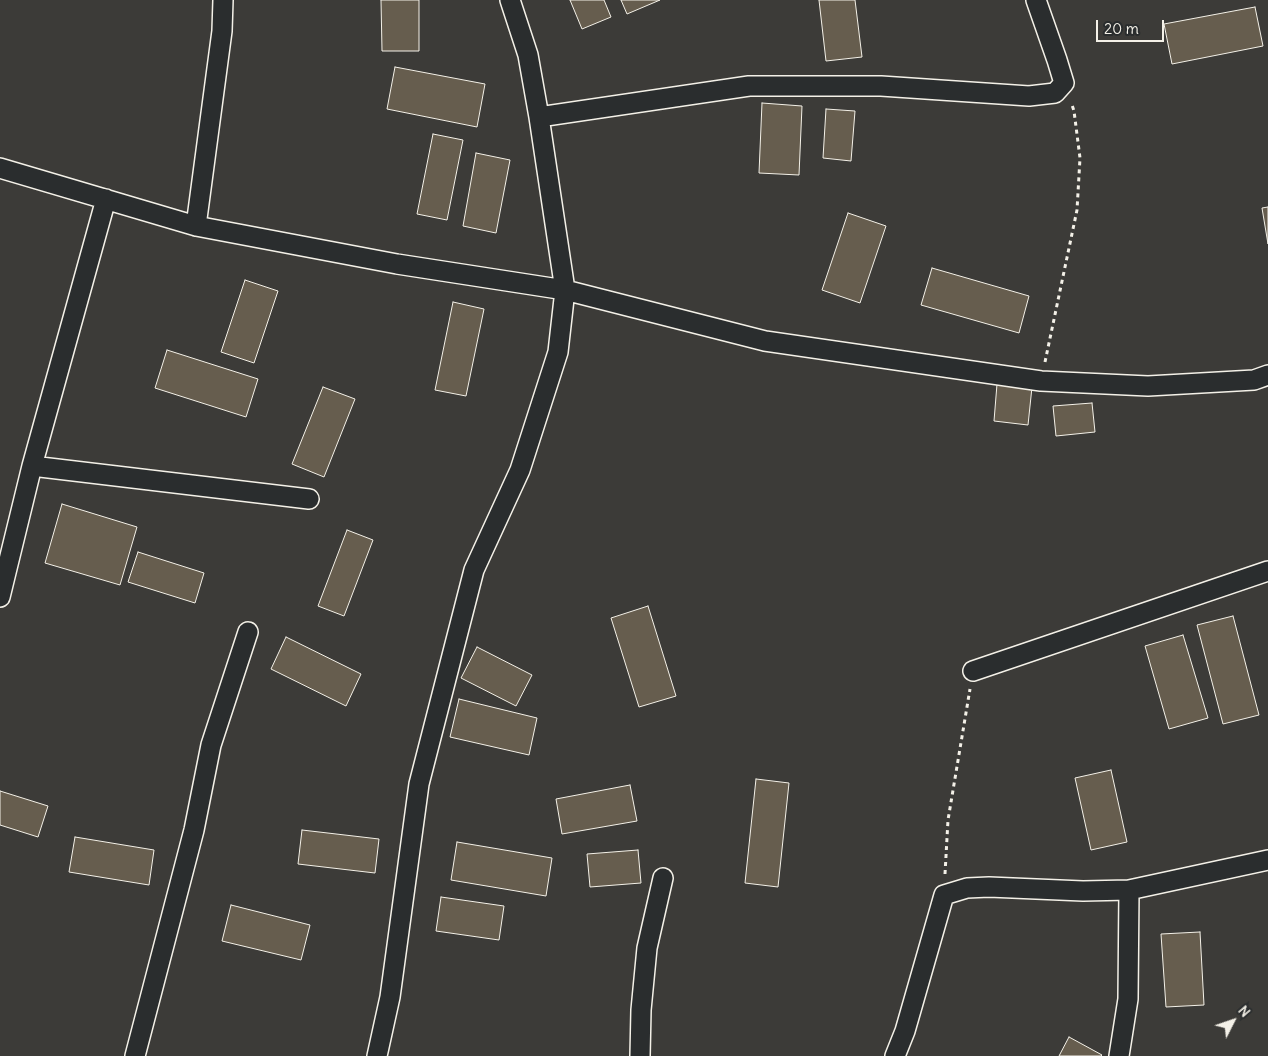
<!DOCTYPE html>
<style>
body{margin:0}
#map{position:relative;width:1268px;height:1056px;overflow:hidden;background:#3c3b38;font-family:Delius,sans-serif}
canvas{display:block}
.north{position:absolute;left:1208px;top:996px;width:50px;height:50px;-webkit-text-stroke:4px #2a2d2e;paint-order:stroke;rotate:49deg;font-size:14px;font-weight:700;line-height:20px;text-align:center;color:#f4f1e8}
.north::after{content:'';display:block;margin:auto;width:18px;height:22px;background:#f4f1e8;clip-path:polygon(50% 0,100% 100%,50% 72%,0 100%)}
.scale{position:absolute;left:1096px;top:20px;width:68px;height:22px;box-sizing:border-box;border:2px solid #f4f1e8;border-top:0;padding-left:6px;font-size:15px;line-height:18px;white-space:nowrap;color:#f4f1e8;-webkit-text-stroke:4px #2a2d2e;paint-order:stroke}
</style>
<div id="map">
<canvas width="1268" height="1056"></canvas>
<div class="north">N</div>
<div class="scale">20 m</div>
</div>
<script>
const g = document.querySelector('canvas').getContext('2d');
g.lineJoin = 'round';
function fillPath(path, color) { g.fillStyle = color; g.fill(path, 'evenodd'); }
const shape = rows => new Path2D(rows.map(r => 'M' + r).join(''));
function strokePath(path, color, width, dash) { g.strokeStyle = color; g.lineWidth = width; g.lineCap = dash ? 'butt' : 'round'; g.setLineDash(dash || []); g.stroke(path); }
const building = shape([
 [381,0,419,0,419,51,382,51,381,0],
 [570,0,604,0,611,17,582,29,570,0],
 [621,0,660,0,627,14,621,0],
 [819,0,855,0,862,57,826,61,819,0],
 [1255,7,1263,46,1172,64,1164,24,1255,7],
 [395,67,485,84,477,127,387,109,395,67],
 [762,103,802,106,799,175,759,173,762,103],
 [826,109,855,111,851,161,823,158,826,109],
 [433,134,463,140,447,220,417,214,433,134],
 [476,153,510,160,496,233,463,226,476,153],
 [1268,207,1268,244,1262,208,1268,207],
 [848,213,886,226,860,303,822,290,848,213],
 [932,268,1029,296,1019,333,921,305,932,268],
 [245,280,278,291,254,363,221,352,245,280],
 [453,302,484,309,466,396,435,390,453,302],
 [167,350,258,379,246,417,155,388,167,350],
 [997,384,1032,387,1028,425,994,421,997,384],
 [323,387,355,399,324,477,292,464,323,387],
 [1092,403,1095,432,1056,436,1053,406,1092,403],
 [62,504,137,527,120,585,45,563,62,504],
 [347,530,373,540,344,616,318,606,347,530],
 [138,552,204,573,195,603,128,582,138,552],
 [648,606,676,696,639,707,611,618,648,606],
 [1233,616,1259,715,1223,724,1197,625,1233,616],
 [1183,635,1208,718,1169,729,1145,646,1183,635],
 [286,637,361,674,346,706,271,669,286,637],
 [477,647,532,675,516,706,461,678,477,647],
 [459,699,537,718,529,755,450,737,459,699],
 [1111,770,1127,842,1091,850,1075,778,1111,770],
 [756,779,789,783,778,887,745,883,756,779],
 [630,785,637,821,562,834,556,799,630,785],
 [0,791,48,806,38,837,0,825,0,791],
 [302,830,379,839,375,873,298,864,302,830],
 [75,837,154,850,149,885,69,872,75,837],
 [457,842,552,858,546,896,451,880,457,842],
 [638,850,641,883,590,887,587,854,638,850],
 [441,897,504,906,499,940,436,931,441,897],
 [231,905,310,925,301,960,222,941,231,905],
 [1200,932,1204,1005,1166,1007,1161,934,1200,932],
 [1069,1037,1102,1055,1101,1056,1059,1056,1069,1037]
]);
fillPath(building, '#665d4e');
strokePath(building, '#f4f1e8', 1);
const street = shape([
 [539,117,749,86,881,86,1029,96,1055,93,1064,83,1057,60,1036,0],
 [0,168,196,226,397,264,565,290,765,341,1041,381,1148,386,1254,380,1268,375],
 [196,226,222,31,223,0],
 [32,466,309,499],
 [0,597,32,466,106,199],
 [973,671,1268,571],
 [135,1056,194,830,211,745,248,632],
 [377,1056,390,997,419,784,474,570,520,470,558,352,565,290,539,117,528,55,510,0],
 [640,1056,641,1010,647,948,663,878],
 [895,1056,905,1031,944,895,967,888,989,887,1083,891,1129,890,1268,860],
 [1119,1056,1128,999,1129,890]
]);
strokePath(street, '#f4f1e8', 22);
strokePath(shape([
 [1045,362,1077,210,1080,158,1074,111,1072,105],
 [945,874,948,820,970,689]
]), '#f4f1e8', 3, [4, 4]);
strokePath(street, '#2a2d2e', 19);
</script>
